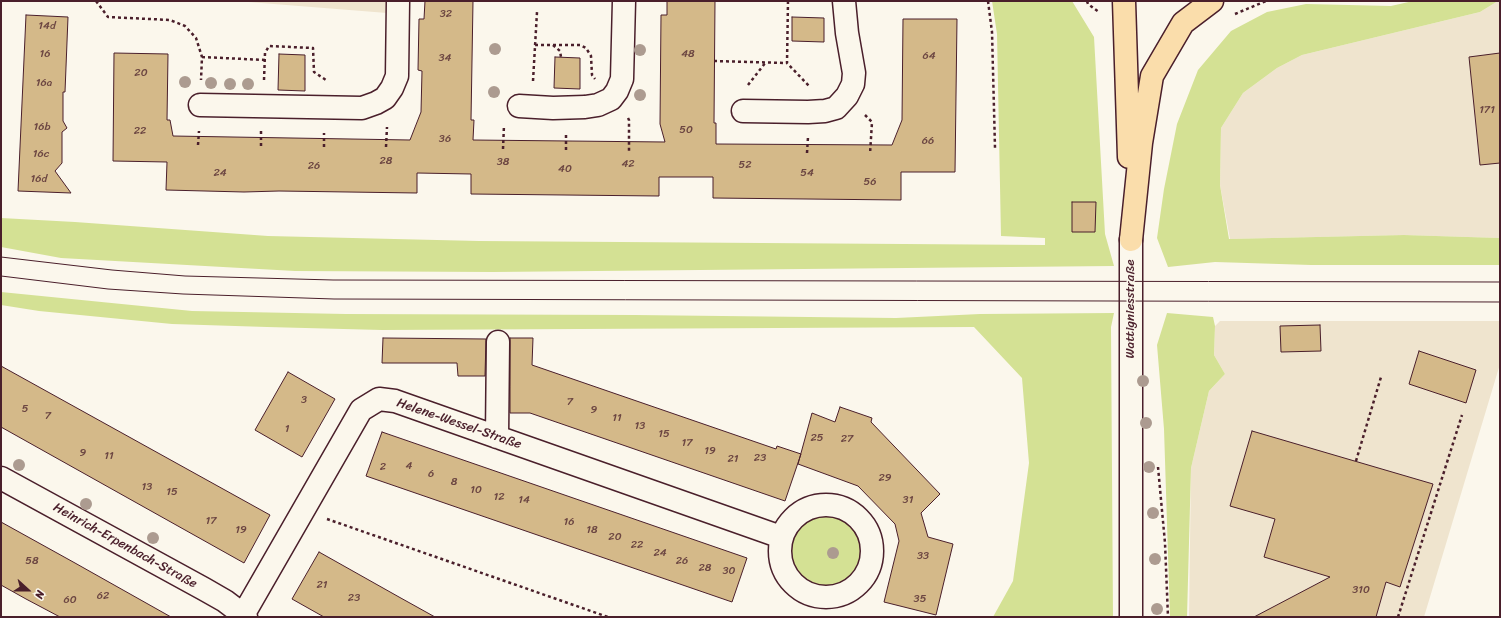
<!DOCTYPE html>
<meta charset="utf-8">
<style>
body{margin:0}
#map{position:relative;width:1501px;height:618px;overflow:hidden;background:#fbf7ec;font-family:Sriracha,sans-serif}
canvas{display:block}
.frame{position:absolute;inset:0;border:2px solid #4a1f2b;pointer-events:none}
.north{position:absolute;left:8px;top:570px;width:40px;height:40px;-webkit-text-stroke:3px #fbf7ec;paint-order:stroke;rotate:111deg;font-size:11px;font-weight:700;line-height:16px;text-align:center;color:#4a1f2b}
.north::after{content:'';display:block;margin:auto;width:14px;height:18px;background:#4a1f2b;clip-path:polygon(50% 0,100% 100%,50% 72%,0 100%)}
</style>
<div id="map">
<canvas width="1501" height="618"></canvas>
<div class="frame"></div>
<div class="north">N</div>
</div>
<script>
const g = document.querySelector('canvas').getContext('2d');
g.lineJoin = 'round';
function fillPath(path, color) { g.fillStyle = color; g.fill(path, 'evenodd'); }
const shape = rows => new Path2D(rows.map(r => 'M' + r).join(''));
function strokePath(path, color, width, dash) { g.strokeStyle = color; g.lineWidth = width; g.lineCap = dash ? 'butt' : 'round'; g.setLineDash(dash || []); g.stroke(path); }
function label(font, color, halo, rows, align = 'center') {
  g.font = font + ' Sriracha,sans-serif'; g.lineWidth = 3; g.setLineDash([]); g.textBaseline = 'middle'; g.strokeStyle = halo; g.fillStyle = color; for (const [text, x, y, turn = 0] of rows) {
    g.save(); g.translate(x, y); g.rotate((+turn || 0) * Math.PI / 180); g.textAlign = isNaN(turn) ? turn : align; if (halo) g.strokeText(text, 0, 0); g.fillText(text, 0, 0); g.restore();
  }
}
fillPath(shape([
 [236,1,387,1,387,13],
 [1498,1,1500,1,1500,238,1404,235,1230,239,1220,185,1221,128,1243,93,1277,68,1302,55,1480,12],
 [1220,321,1500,321,1500,364,1424,617,1189,617,1191,468,1209,391,1225,374,1214,355,1215,326]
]), '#efe4ce');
fillPath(shape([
 [992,1,1072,1,1094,37,1105,234,1114,266,493,272,295,271,61,258,1,247,1,218,75,222,268,236,479,241,1045,245,1045,238,1001,236,997,34],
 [1413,1,1498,1,1480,12,1302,55,1277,68,1243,93,1221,128,1220,185,1229,239,1404,235,1500,238,1500,265,1311,265,1215,262,1168,267,1157,238,1164,189,1177,124,1198,70,1231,31,1267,12,1306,4,1391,6],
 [1,292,192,311,346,314,635,315,896,318,980,314,1114,313,1111,327,1113,617,993,617,1013,581,1029,463,1022,378,974,327,382,330,267,327,172,324,39,311,1,305],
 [1167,313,1213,317,1215,326,1214,355,1225,374,1209,391,1191,468,1187,617,1170,617,1164,429,1157,345],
 '792 551a36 36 0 1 1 72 0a36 36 0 1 1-72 0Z'
]), '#d4e194');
const building = shape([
 [425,1,473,1,471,120,474,120,473,140,665,142,660,124,661,15,667,15,667,1,715,1,714,123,716,123,716,144,892,145,902,120,903,19,957,19,955,172,901,172,901,200,713,198,713,177,659,177,659,196,471,194,471,174,417,173,417,193,279,191,244,192,166,190,167,162,113,161,114,53,168,54,167,120,170,120,173,136,410,140,421,112,422,71,418,70,419,19,424,19,425,1],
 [26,15,68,17,65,92,63,92,63,121,67,128,62,132,62,163,55,171,71,193,18,191,26,15],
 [792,17,824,18,824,42,792,41,792,17],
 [1500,53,1500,163,1480,165,1469,57,1500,53],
 [279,54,305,55,305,91,278,90,279,54],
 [555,57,580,58,580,89,554,88,555,57],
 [1072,202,1096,202,1095,232,1072,232,1072,202],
 [1320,325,1321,351,1281,352,1280,326,1320,325],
 [383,338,486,339,485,376,458,376,457,363,382,363,383,338],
 [510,338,533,338,532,365,776,449,777,446,801,454,785,501,530,413,510,413,510,338],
 [1419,351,1476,370,1466,403,1409,384,1419,351],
 [1,366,270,515,244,563,1,427,1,366],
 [288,372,335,399,302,457,255,430,288,372],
 [840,407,872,418,871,422,940,494,921,513,928,537,953,544,936,615,884,602,899,541,895,524,858,486,798,464,812,413,835,422,840,407],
 [1252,431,1433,484,1400,587,1386,582,1376,617,1254,617,1330,577,1264,557,1275,519,1230,506,1252,431],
 [382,432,747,558,732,602,366,476,382,432],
 [1,522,75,563,171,617,60,617,26,599,1,585,1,522],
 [319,552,399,597,435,617,324,617,292,599,319,552]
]);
fillPath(building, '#d4b989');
strokePath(building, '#4a1f2b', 1);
const minor = shape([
 [200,105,362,108,376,103,385,98,392,88,397,76,398,1],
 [519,106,553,108,585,107,598,105,611,99,617,91,622,79,624,1],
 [743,111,808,112,825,111,836,108,847,96,853,84,854,73,847,33,844,1],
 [497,437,498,342],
 [1,478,204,589,225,601,246,617],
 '780 551a46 46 0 1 1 92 0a46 46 0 1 1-92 0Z',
 [242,617,361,410,379,399,395,401,781,537],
 [1131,617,1131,240]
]);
const major = shape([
 [1124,1,1129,157],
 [1131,240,1141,143,1152,76,1183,23,1212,1]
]);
strokePath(minor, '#4a1f2b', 25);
strokePath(major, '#4a1f2b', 25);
strokePath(shape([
 [96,1,108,17,170,20,185,26,196,38,202,57,201,80],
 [788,1,787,63,809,86],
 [988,1,992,32,995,148],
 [1087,1,1088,4,1099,12],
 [1235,14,1266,1],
 [535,45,580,45,586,48,591,56,592,75,595,79],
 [553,45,560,51,561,57],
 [202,57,265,60],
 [714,61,787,63],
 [264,80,265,53,269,46,313,48,314,72,326,80,326,82],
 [533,81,537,12],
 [748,85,766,62],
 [865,115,872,122,870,154],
 [628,118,629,120,629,151],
 [198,145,199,131],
 [261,146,261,131],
 [324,147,324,133],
 [386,147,387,127],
 [503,149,504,125],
 [566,150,566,132],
 [807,153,808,137],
 [1356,461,1381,377],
 [1158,467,1165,543,1168,617],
 [327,519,608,617],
 [1398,617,1462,415]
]), '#4a1f2b', 2.5, [3, 3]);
strokePath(minor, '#fbf7ec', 22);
strokePath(major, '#faddab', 22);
strokePath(shape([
 [1,257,112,270,185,276,333,280,1500,282],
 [1,276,108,289,183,294,334,299,1500,302]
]), '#4a1f2b', 1);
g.fillStyle = '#ac9b90';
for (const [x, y] of [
 [495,49],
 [640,50],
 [185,82],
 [211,83],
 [230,84],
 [248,84],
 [494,92],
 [640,95],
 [1143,381],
 [1146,423],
 [19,465],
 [1149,467],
 [86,504],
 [1153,513],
 [153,538],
 [833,553],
 [1155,559],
 [1157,609]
]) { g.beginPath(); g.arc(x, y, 6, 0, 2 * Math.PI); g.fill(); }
label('11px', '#6c4642', null, [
 ["32",446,14],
 ["14d",47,26],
 ["16",45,54],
 ["48",688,54],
 ["64",929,56],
 ["34",445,58],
 ["20",141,73],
 ["16a",44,83],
 ["171",1487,110],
 ["16b",42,127],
 ["50",686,130],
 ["22",140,131],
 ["36",445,139],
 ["66",928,141],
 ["16c",41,154],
 ["28",386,161],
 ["38",503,162],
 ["42",628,164],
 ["52",745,165],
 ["26",314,166],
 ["40",565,169],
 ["24",220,173],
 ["54",807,173],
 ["16d",39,179],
 ["56",870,182],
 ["3",304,400],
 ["7",570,402],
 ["5",25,409],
 ["9",594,410],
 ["7",48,416],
 ["11",617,418],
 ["13",640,426],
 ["1",287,429],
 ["15",664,434],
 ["25",817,438],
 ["27",847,439],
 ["17",687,443],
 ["19",710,451],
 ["9",83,453],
 ["11",109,456],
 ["23",760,458],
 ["21",733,459],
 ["4",409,466],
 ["2",383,467],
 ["6",431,474],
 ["29",885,478],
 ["8",454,482],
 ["13",147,487],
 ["10",476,490],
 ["15",172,492],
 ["12",499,497],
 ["14",524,500],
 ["31",908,500],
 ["17",211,521],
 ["16",569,522],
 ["19",241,530],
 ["18",592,530],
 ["20",615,537],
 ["22",637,545],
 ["24",660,553],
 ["33",923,556],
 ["58",32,561],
 ["26",682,561],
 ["28",705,568],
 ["30",729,571],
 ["21",322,585],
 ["310",1361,590],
 ["62",103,596],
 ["23",354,598],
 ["35",920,599],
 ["60",70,600]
]);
label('13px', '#4a1f2b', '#fbf7ec', [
 ["Wattigniesstraße",1131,309,-90],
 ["Helene-Wessel-Straße",459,424,19],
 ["Heinrich-Erpenbach-Straße",125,546,29]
]);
</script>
